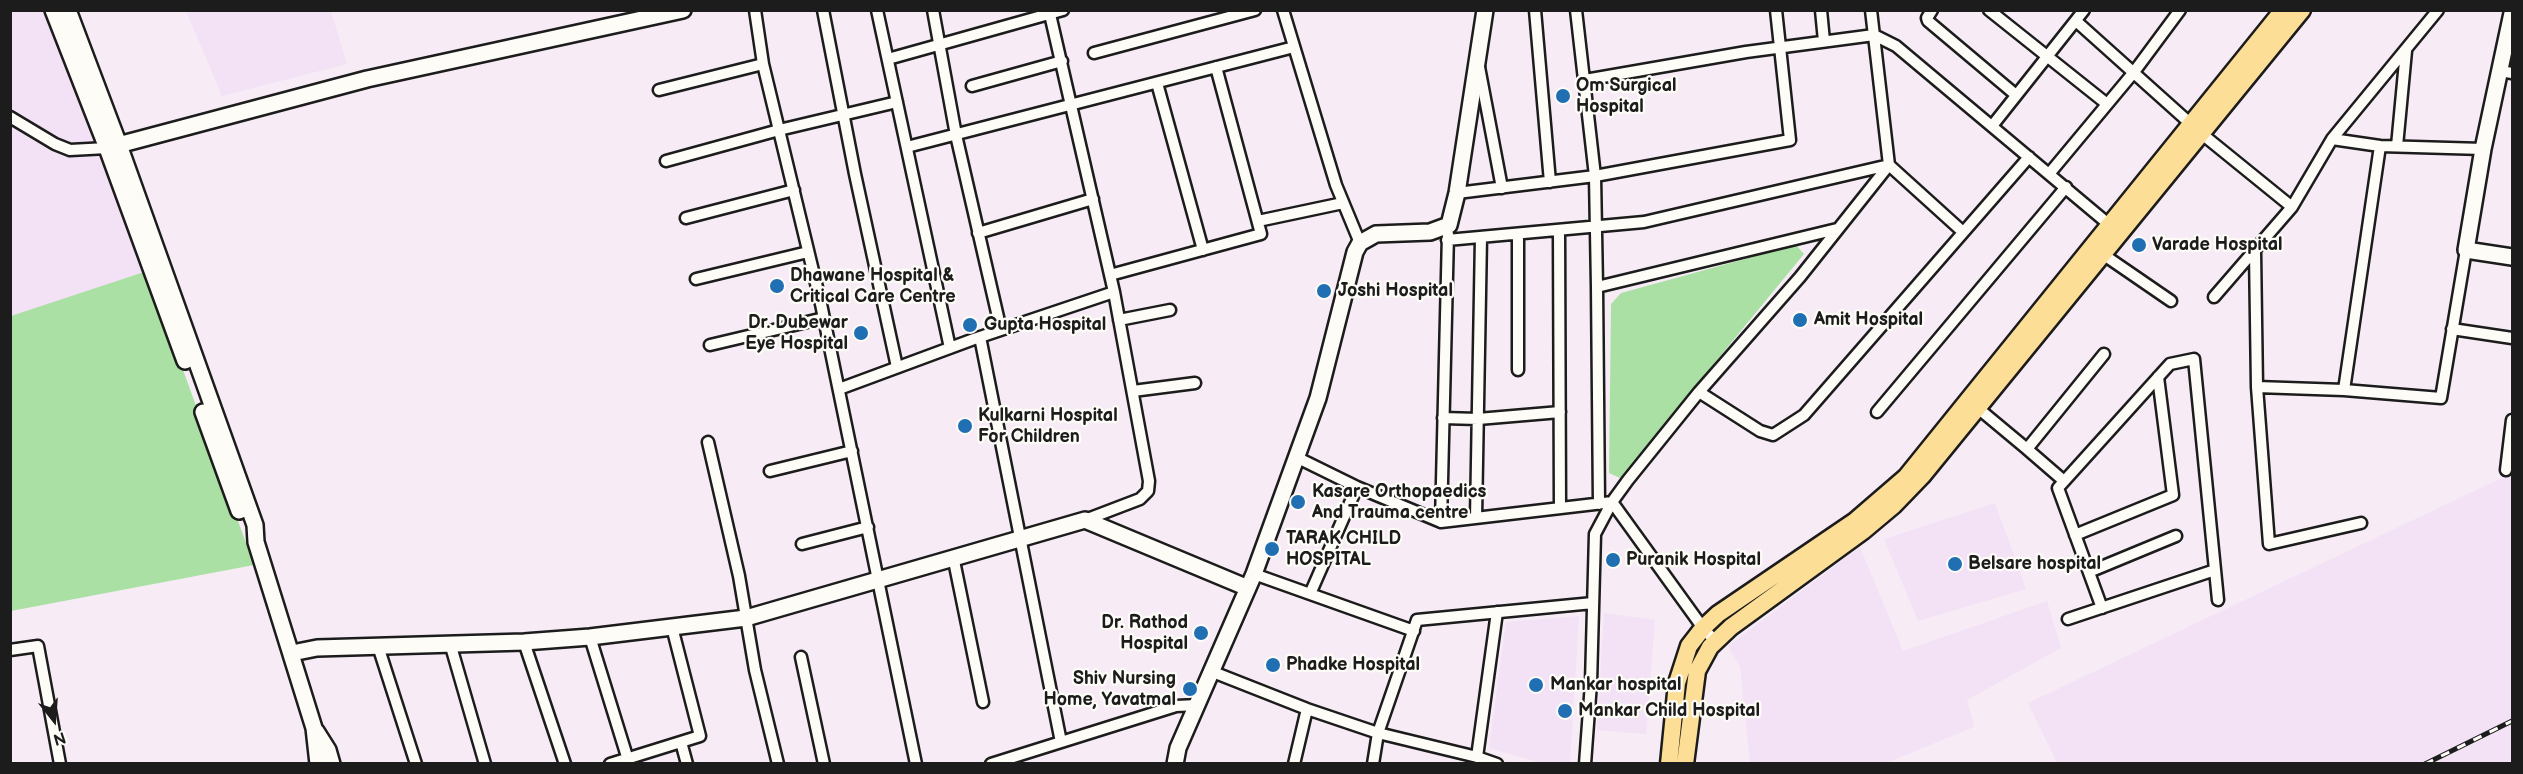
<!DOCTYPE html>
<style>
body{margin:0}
#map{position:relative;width:2523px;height:774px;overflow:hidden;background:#f7ecf6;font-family:"Balsamiq Sans",sans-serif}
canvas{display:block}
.frame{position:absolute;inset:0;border:12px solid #1c1c1c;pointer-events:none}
.north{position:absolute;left:24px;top:690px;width:60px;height:60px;-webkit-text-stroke:4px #fdfcf7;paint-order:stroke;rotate:163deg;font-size:16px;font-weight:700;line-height:24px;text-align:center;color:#1c1c1c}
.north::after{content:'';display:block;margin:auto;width:21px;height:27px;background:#1c1c1c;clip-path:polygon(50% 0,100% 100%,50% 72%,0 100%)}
</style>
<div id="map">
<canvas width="2523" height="774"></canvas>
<div class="frame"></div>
<div class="north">N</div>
</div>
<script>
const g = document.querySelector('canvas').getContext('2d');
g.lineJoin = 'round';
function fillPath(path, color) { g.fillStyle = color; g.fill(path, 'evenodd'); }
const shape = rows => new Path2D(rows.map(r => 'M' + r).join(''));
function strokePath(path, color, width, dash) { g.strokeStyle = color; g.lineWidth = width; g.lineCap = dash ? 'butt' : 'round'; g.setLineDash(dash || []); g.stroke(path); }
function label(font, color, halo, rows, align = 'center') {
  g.font = font + ' "Balsamiq Sans",sans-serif'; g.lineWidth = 4.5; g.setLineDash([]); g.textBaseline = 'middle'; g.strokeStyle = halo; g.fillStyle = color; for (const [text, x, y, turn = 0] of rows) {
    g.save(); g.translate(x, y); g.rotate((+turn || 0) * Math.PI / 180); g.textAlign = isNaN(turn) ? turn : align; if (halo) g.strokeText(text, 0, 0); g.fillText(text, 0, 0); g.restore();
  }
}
fillPath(shape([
 [10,11,44,11,147,271,11,317],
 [186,11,331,11,347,64,222,96],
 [2512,473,2512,763,2057,763,2028,703],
 [1995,503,2026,589,1918,621,1884,539],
 [1860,547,1903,651,2047,601,2061,648,1967,700,1974,727,1886,763,1750,763,1740,667,1728,646],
 [1604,613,1655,620,1646,734,1597,730],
 [1579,616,1570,763,1541,763,1489,748,1506,622]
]), '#f3e1f5');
fillPath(shape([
 [1796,245,1804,254,1620,478,1609,473,1611,304,1621,293],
 [147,271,254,565,11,611,11,316]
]), '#aae0a3');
const street = shape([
 [755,10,763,64,821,304,916,764],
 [823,10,855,174,897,367],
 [877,10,950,348],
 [933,10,956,135,1001,330],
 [1049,10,1114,292,1149,481,1148,491,1140,499,1085,520],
 [1283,10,1336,185,1360,243],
 [1535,10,1550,182],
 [1576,10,1595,176,1597,287,1837,229],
 [1821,10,1824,41],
 [1932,10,1927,18,1928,21,2016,95],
 [1989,10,2107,104],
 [2076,21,2202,134,2292,207],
 [1094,53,1255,10],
 [888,59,1063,10],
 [1479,67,1502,188],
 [2500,71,2512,73],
 [1585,80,1746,52,1874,35,1896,46,2112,227],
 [1157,83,1203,250],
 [972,86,1062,61],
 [659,90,763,64],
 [10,117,55,144,70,150,107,148],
 [1992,126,2084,10],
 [2332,139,2380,146,2483,149],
 [2397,146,2406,51],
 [907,147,1294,47],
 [666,161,779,130,897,102],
 [2049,174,2134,72,2180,10],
 [1457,193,1595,176,1790,140,1776,10],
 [686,218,794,190],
 [1258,221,1343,203],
 [1559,230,1560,508],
 [978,233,1093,199],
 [1518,234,1518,370],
 [1447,240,1644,222,1889,165,1963,232],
 [2255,251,2257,387,2269,544,2361,523],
 [2104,255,2171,301],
 [1110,275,1261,234,1216,67],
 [696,279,808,252],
 [1597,287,1599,504],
 [2214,297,2292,207,2332,139,2438,10],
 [1119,320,1170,310],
 [2452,329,2512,338],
 [980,337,1061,742],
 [710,345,824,318],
 [2257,387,2344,390,2441,398,2466,250],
 [839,389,974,339,1114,292],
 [2344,390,2380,146],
 [1133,391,1195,383],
 [1699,392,1760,431,1773,435,1804,415,2029,157],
 [1973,404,2027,449,2104,354],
 [1877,412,2066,187],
 [1443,418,1478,419,1560,412],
 [708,442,739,576,755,670,778,764],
 [2027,449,2064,481],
 [1296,457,1357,487,1441,522,1612,502,1703,628,1715,641],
 [2506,470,2512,420],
 [770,471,852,451],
 [1476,518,1481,237],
 [1441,522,1448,234],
 [2075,535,2173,495,2158,377],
 [802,544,868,527],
 [953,556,983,702],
 [2089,572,2176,536],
 [1254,574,1414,631],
 [1310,594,1357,487],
 [2102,608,2058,488,2170,364,2194,359,2218,600],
 [2068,619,2215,570],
 [590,637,629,763],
 [524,642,565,764],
 [450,643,485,764],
 [378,646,416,764],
 [10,650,38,646,60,764],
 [801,657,824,764],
 [1213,672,1307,709,1378,733,1373,764],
 [681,742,687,764],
 [1477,757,1497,612],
 [610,764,700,736,672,627],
 [991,764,1176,706,1198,705],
 [1294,764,1307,709],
 [1497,764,1477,757,1378,733,1417,620,1593,603],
 [1585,764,1591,683,1595,534,1612,502,1628,480,1699,392,1800,277,1889,165,1871,10]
]);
const secondary = shape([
 [53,10,107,148,185,361],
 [68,10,119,145,255,525,256,542,314,728,318,764],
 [2512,13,2483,149,2466,250,2512,257],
 [107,148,367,79,683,10],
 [203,412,239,511],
 [292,653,317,648,524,642,590,637,746,618,1085,520,1248,588],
 [316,731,328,750,332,764],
 [1175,764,1178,748,1254,574,1318,398,1355,252,1360,243,1376,234,1430,232,1449,225,1457,193,1485,10]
]);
const primary = shape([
 [1669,764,1677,683,1689,646,1703,628,1718,614,1855,521,1906,477,2283,10],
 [1685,764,1697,671,1710,647,1731,627,1863,531,1894,505,1922,476,2302,10]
]);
strokePath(street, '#1c1c1c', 15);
strokePath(secondary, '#1c1c1c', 20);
strokePath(primary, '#1c1c1c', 21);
strokePath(street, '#fdfcf7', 10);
strokePath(secondary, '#fdfcf7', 15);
strokePath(primary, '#fdde96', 16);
const rail = shape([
 [2425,764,2512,721]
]);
strokePath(rail, '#1c1c1c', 5);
strokePath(rail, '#fdfcf7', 3, [9]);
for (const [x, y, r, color] of [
 [1563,96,8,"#1f6fb2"],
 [2139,245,8,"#1f6fb2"],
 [777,286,8,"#1f6fb2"],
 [1324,291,8,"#1f6fb2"],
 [1800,320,8,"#1f6fb2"],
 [970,325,8,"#1f6fb2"],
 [861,333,8,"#1f6fb2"],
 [965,426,8,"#1f6fb2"],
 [1298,502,8,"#1f6fb2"],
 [1272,549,8,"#1f6fb2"],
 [1613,560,8,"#1f6fb2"],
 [1955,564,8,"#1f6fb2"],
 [1201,633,8,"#1f6fb2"],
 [1273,665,8,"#1f6fb2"],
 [1536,685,8,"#1f6fb2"],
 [1190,689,8,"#1f6fb2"],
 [1565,711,8,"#1f6fb2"]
]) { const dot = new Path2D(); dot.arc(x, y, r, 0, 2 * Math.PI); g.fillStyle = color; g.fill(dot); strokePath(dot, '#fdfcf7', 2); }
label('bold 18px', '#1c1c1c', '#fdfcf7', [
 ["Om Surgical",1576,86],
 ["Hospital",1576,107],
 ["Varade Hospital",2152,245],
 ["Dhawane Hospital &",790,276],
 ["Critical Care Centre",790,297],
 ["Joshi Hospital",1338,291],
 ["Amit Hospital",1814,320],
 ["Dr. Dubewar",848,323,"right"],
 ["Eye Hospital",848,344,"right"],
 ["Gupta Hospital",984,325],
 ["Kulkarni Hospital",978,416],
 ["For Children",978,437],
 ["Kasare Orthopaedics",1312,492],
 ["And Trauma centre",1312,513],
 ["TARAK CHILD",1286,539],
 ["HOSPITAL",1286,560],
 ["Puranik Hospital",1626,560],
 ["Belsare hospital",1968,564],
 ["Dr. Rathod",1188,623,"right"],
 ["Hospital",1188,644,"right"],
 ["Phadke Hospital",1286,665],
 ["Shiv Nursing",1176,679,"right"],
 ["Home, Yavatmal",1176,700,"right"],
 ["Mankar hospital",1550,685],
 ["Mankar Child Hospital",1578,711]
], 'left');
</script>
